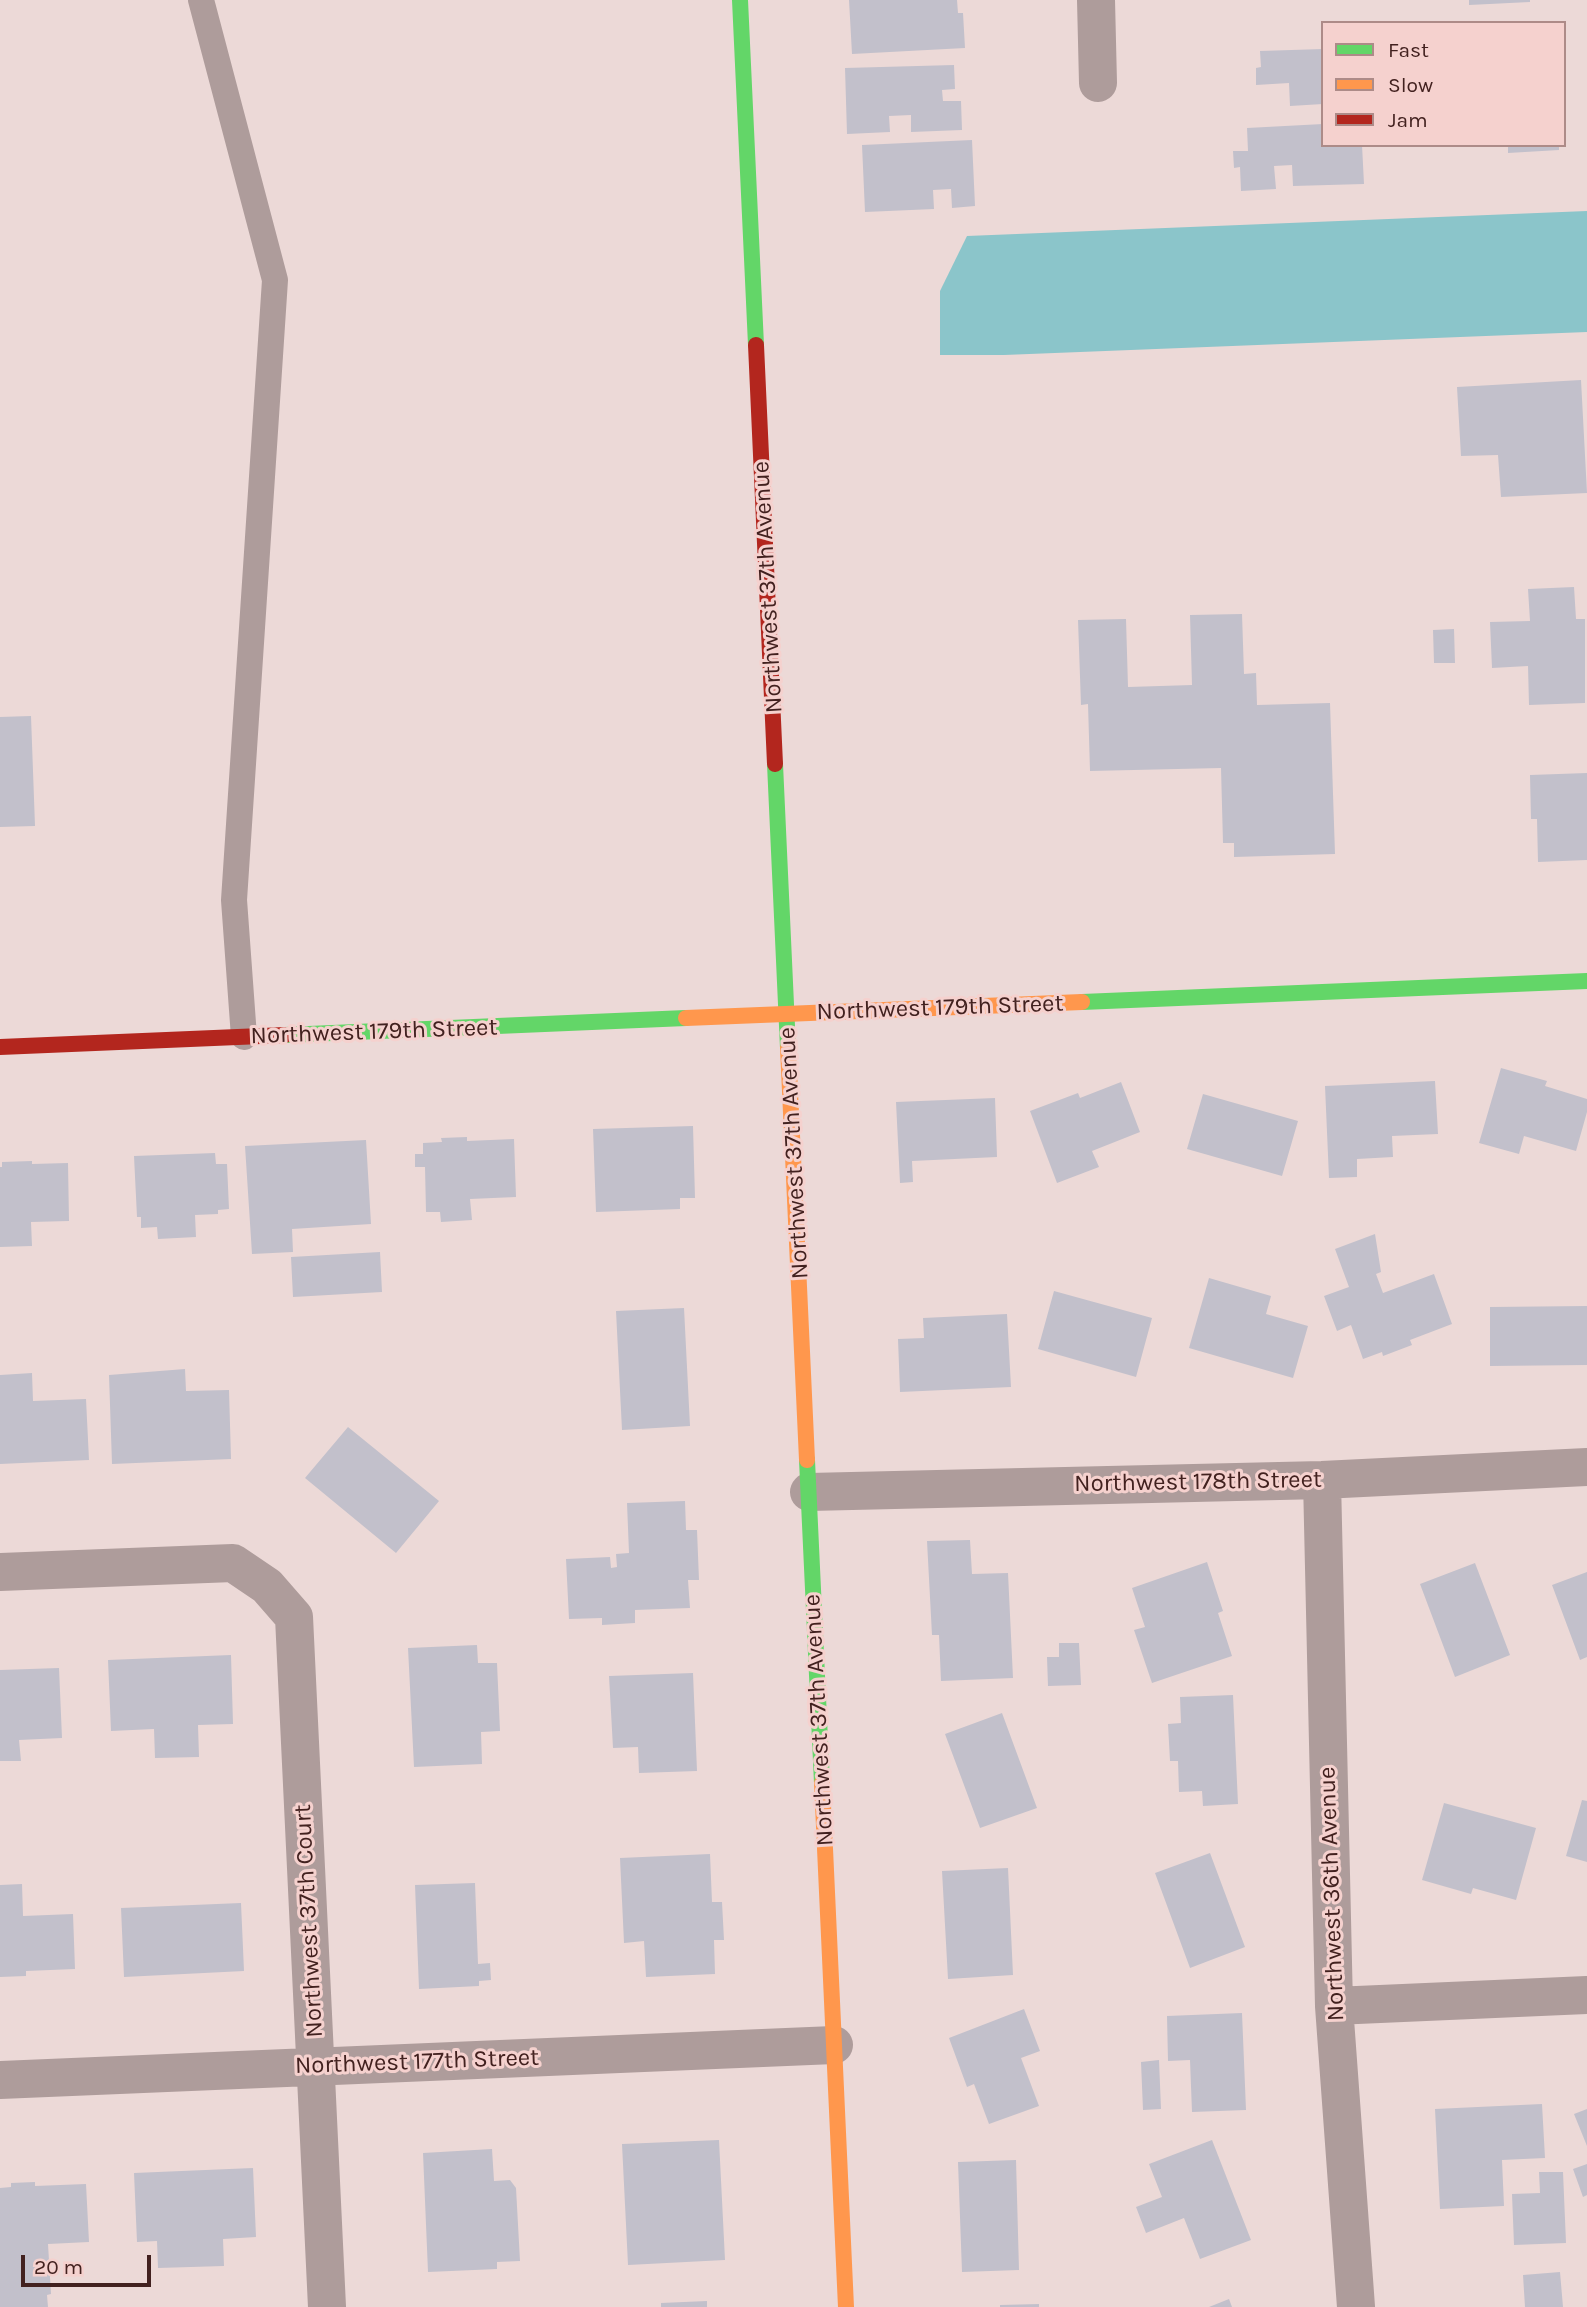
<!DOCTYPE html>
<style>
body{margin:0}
#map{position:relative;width:1587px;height:2307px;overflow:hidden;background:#ecd9d7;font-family:Karla,sans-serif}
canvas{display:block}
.legend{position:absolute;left:1321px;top:21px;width:245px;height:126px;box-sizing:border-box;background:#f5d1ce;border:2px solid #ad8b88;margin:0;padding:9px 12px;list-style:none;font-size:21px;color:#42211f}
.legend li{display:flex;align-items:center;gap:14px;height:35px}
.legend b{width:35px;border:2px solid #ad8b88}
.scale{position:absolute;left:21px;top:2255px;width:130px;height:32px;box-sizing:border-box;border:4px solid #42211f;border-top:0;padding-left:9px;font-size:21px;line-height:24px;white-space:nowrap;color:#42211f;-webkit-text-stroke:5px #f5d1ce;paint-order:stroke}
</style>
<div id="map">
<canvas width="1587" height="2307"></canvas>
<ul class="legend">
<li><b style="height:9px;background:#63d668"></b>Fast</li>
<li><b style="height:9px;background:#ff974d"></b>Slow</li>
<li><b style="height:9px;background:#b3261e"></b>Jam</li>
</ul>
<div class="scale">20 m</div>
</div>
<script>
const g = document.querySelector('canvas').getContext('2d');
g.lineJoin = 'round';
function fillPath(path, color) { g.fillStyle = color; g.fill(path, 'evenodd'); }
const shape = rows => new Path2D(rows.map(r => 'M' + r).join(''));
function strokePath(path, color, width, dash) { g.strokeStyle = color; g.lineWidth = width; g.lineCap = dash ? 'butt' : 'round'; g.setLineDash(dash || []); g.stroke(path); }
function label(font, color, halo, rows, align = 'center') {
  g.font = font + ' Karla,sans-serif'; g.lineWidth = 6; g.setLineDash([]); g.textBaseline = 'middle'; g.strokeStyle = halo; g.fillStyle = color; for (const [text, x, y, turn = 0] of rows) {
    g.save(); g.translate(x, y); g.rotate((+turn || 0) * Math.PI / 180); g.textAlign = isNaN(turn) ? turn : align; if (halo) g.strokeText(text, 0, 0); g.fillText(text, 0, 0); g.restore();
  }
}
fillPath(shape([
 [1587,211,1587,332,1004,355,940,355,940,291,967,236]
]), '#8bc5ca');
fillPath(shape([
 [849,0,957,0,958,13,963,13,965,48,852,54],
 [1469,0,1530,0,1530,2,1469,5],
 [1323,49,1323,104,1290,106,1289,83,1256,85,1256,68,1261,67,1260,51],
 [954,65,955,89,942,90,943,101,961,101,962,130,911,132,911,115,889,116,890,132,847,134,845,68],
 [1323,124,1323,145,1362,145,1364,184,1293,186,1292,165,1274,166,1276,189,1241,191,1240,167,1234,168,1233,151,1248,151,1247,128],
 [972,140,975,206,952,208,951,189,933,190,934,209,865,212,862,145],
 [1508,145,1559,145,1559,150,1508,153],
 [1581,380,1587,493,1501,497,1498,455,1461,456,1457,387],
 [1574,587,1576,619,1585,619,1585,703,1529,705,1528,666,1492,668,1490,622,1530,621,1528,589],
 [1242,614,1244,674,1256,673,1257,705,1330,703,1335,854,1234,857,1234,843,1223,843,1221,768,1090,771,1088,704,1081,705,1078,620,1126,619,1128,687,1192,685,1190,615],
 [1454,629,1455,663,1434,663,1433,630],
 [31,716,35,826,0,827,0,717],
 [1587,773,1587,860,1538,862,1537,819,1531,819,1530,775],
 [1501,1068,1547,1081,1545,1086,1587,1099,1587,1112,1576,1151,1524,1136,1519,1154,1479,1143],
 [1435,1081,1438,1134,1392,1136,1393,1157,1357,1159,1357,1177,1329,1178,1325,1086],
 [1121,1082,1140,1132,1092,1151,1099,1167,1057,1183,1030,1111,1078,1093,1080,1098],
 [1203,1094,1298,1121,1282,1176,1187,1149],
 [995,1098,997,1157,912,1161,913,1182,900,1183,896,1102],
 [693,1126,695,1198,680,1198,680,1209,596,1212,593,1129],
 [467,1137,467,1141,514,1139,516,1197,470,1199,472,1220,441,1222,440,1212,426,1212,425,1167,415,1167,415,1154,423,1154,423,1143,442,1142,441,1138],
 [366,1140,371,1224,292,1229,293,1252,252,1254,245,1146],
 [215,1153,216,1164,227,1164,229,1209,218,1210,218,1214,195,1215,196,1237,158,1239,157,1227,141,1228,141,1217,137,1217,134,1156],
 [32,1161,32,1164,68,1163,69,1221,31,1222,32,1246,0,1247,0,1167,2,1167,2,1162],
 [1375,1234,1381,1272,1376,1274,1383,1293,1434,1274,1452,1324,1410,1340,1412,1345,1383,1356,1382,1352,1363,1359,1351,1325,1337,1331,1324,1296,1349,1287,1335,1249],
 [380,1252,382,1292,293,1297,291,1257],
 [1209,1278,1271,1296,1266,1314,1308,1326,1293,1378,1189,1348],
 [1054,1291,1152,1318,1136,1377,1038,1349],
 [1587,1306,1587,1365,1490,1366,1490,1307],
 [684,1308,690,1426,622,1430,616,1311],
 [1007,1314,1011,1387,900,1392,898,1339,924,1338,923,1318],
 [185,1369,186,1391,229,1390,231,1459,112,1464,109,1375],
 [32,1373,33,1401,86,1399,89,1460,0,1464,0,1375],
 [348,1427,439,1501,396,1553,305,1478],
 [685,1501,686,1530,697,1530,699,1580,688,1580,690,1608,635,1610,635,1623,602,1625,602,1618,569,1619,566,1559,610,1557,611,1568,617,1567,616,1554,629,1553,627,1503],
 [970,1540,972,1574,1008,1573,1013,1678,941,1681,939,1635,932,1635,927,1541],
 [1207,1562,1223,1611,1218,1613,1232,1656,1152,1683,1134,1630,1145,1627,1132,1588],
 [1475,1563,1510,1655,1455,1677,1420,1584],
 [1587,1572,1587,1657,1580,1660,1552,1585],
 [1059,1643,1079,1643,1081,1685,1048,1686,1047,1657,1059,1657],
 [477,1645,478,1663,497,1663,500,1731,481,1732,482,1764,414,1767,408,1648],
 [231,1655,233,1724,198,1725,199,1757,155,1758,154,1729,111,1731,108,1660],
 [59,1668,62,1738,19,1740,21,1761,0,1761,0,1670],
 [693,1673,697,1771,639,1773,638,1747,613,1748,609,1676],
 [1233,1695,1238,1804,1203,1806,1202,1791,1179,1792,1178,1761,1170,1761,1168,1724,1181,1723,1180,1697],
 [1002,1713,1037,1808,980,1828,945,1734],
 [1582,1800,1587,1801,1587,1862,1566,1856],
 [1444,1803,1536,1828,1516,1900,1473,1888,1471,1894,1422,1880],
 [1210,1853,1245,1947,1190,1968,1155,1873],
 [710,1854,712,1902,722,1902,724,1940,714,1940,715,1974,646,1977,644,1941,624,1943,620,1858],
 [1008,1868,1013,1975,948,1979,942,1871],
 [475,1883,478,1964,490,1963,491,1980,479,1981,479,1986,419,1989,415,1885],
 [22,1884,23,1916,73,1914,75,1969,26,1971,26,1976,0,1977,0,1885],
 [241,1903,244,1971,124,1977,121,1908],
 [1024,2009,1040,2051,1021,2058,1039,2106,989,2124,974,2084,967,2087,949,2038],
 [1242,2013,1246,2110,1192,2112,1190,2060,1168,2061,1167,2016],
 [1159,2060,1161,2109,1143,2110,1141,2062],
 [1542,2104,1545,2158,1502,2160,1504,2206,1440,2209,1435,2109],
 [1587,2109,1587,2146,1574,2114],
 [719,2140,725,2260,628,2265,622,2144],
 [1212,2140,1251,2240,1200,2259,1184,2218,1146,2233,1136,2207,1162,2197,1149,2164],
 [492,2149,494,2181,510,2180,516,2188,520,2261,497,2262,497,2269,428,2272,423,2153],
 [1016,2160,1019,2270,962,2272,958,2162],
 [1587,2164,1587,2195,1583,2197,1573,2169],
 [253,2168,256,2237,223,2239,224,2266,158,2268,157,2241,137,2242,134,2173],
 [1539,2172,1563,2172,1566,2243,1514,2245,1512,2194,1540,2193],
 [35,2182,35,2186,86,2184,89,2242,48,2244,51,2294,47,2295,48,2307,0,2307,0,2188,11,2187,11,2183],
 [1560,2272,1563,2307,1525,2307,1523,2275],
 [1229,2299,1232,2307,1209,2307],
 [707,2301,707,2307,661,2307,661,2303],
 [1039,2304,1039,2307,1000,2307,1000,2305]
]), '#c2c0cb');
strokePath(shape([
 [201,0,275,280,234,900,244,1037]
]), '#ae9c9b', 26);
strokePath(shape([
 [1096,0,1098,83],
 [1322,1480,1334,2006,1356,2307],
 [809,1492,1322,1480,1587,1467],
 [0,1572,233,1563,267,1586,294,1617,327,2307],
 [1334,2006,1587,1995],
 [0,2080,834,2045]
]), '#ae9c9b', 38);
strokePath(shape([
 [740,0,756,345],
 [775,764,788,1048],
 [1082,1002,1587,981],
 [285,1035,686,1018],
 [807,1460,822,1783]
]), '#63d668', 16);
strokePath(shape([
 [686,1018,1082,1002],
 [788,1048,807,1460],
 [822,1783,846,2307]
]), '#ff974d', 16);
strokePath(shape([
 [756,345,775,764],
 [0,1047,285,1035]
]), '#b3261e', 16);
label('24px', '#42211f', '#f5d1ce', [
 ["Northwest 37th Avenue",768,587,-93],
 ["Northwest 179th Street",940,1008,-2],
 ["Northwest 179th Street",374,1032,-2],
 ["Northwest 37th Avenue",794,1153,-93],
 ["Northwest 178th Street",1198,1482,-1],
 ["Northwest 37th Avenue",819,1720,-93],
 ["Northwest 36th Avenue",1332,1894,-92],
 ["Northwest 37th Court",309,1921,-93],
 ["Northwest 177th Street",417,2062,-2]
]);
</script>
